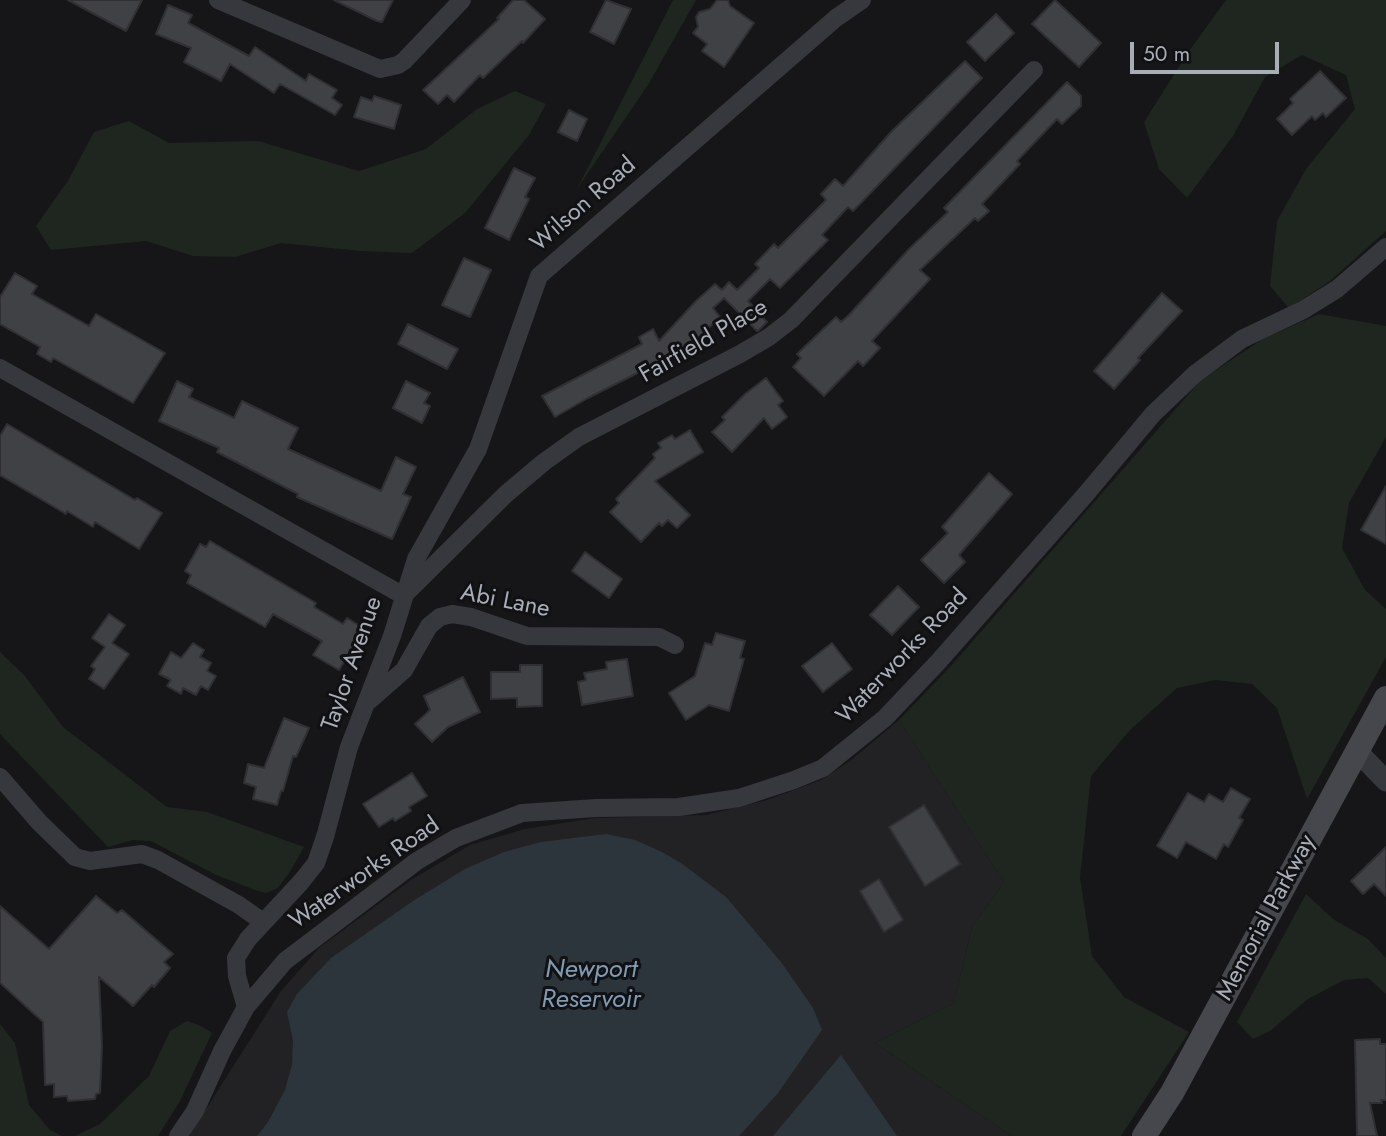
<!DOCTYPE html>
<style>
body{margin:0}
#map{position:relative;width:1386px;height:1136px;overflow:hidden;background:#161618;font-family:Jost,sans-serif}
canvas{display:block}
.scale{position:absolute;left:1130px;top:42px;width:149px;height:32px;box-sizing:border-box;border:4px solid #a8adb8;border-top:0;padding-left:9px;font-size:21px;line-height:24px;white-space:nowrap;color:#a8adb8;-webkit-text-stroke:5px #111113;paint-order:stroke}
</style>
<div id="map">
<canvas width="1386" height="1136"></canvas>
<div class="scale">50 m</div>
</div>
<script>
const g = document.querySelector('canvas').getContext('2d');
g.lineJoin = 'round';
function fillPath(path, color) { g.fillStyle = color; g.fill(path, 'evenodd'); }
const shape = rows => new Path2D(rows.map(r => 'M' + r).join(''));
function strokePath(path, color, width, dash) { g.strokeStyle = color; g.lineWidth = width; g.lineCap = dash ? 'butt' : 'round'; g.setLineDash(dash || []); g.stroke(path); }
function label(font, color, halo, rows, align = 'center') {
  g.font = font + ' Jost,sans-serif'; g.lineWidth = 6; g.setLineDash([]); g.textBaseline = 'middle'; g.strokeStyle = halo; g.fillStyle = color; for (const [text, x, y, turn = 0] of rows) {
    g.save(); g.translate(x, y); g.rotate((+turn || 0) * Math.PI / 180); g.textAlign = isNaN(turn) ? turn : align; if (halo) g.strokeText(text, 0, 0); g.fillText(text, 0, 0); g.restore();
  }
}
fillPath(shape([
 [899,720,1004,882,972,927,954,1003,875,1043,1012,1136,189,1136,281,991,319,948,411,880,470,845,525,829,595,818,706,815,767,800,821,780,850,761]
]), '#222225');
fillPath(shape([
 [673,0,696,0,648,85,577,189],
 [1226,0,1386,0,1386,231,1330,281,1289,308,1270,286,1277,221,1306,169,1355,109,1346,75,1302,55,1265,77,1233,136,1187,198,1159,169,1144,122,1189,51],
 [515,91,546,104,529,135,465,213,412,253,361,251,281,243,235,257,193,256,146,241,51,250,36,226,69,179,94,132,129,121,169,143,258,141,359,171,426,149,477,109],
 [1319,314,1386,326,1386,437,1349,503,1342,548,1365,590,1386,609,1386,657,1307,799,1277,708,1252,684,1215,680,1177,688,1130,730,1091,776,1080,878,1092,956,1124,997,1189,1032,1121,1136,1012,1136,875,1043,954,1003,972,927,1004,882,899,720,950,667,1201,380,1263,339],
 [0,652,24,675,63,727,167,807,207,812,304,847,291,870,278,888,266,893,255,890,214,874,151,841,132,840,108,847,0,734],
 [1306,894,1333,919,1368,939,1386,958,1386,994,1368,978,1344,980,1308,999,1270,1031,1253,1039,1237,1022],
 [187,1021,201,1026,212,1033,180,1101,158,1136,75,1136,100,1124,149,1076,170,1031],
 [0,1024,15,1043,29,1105,50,1130,62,1136,0,1136]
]), '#1e261f');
fillPath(shape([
 [606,834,635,840,662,852,681,863,726,897,781,962,813,1008,822,1030,778,1093,739,1136,257,1136,268,1122,285,1090,292,1065,293,1040,287,1012,297,994,331,958,413,901,465,869,504,852,541,842],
 [841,1055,897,1136,773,1136]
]), '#2c353c');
const building = shape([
 [68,0,142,0,126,31,68,0],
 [334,0,393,0,382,22,377,21,334,0],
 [513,0,524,0,545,19,523,43,522,41,483,78,480,75,454,102,447,95,438,104,423,90,499,19,497,18,513,0],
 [606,0,631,9,614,44,590,32,606,0],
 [717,0,728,0,730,6,754,23,724,67,702,51,707,44,693,33,698,27,696,17,699,12,710,9,717,0],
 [1055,0,1101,43,1079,67,1032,24,1055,0],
 [168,5,192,15,188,23,249,56,255,47,306,81,309,74,337,90,332,98,342,105,335,115,280,84,274,93,230,64,221,81,184,62,191,48,156,34,168,5],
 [996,14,1014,33,985,61,967,42,996,14],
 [965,61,982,78,853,211,848,207,822,235,828,240,780,288,770,279,748,301,767,322,759,330,757,331,724,298,713,308,720,317,689,347,588,398,555,417,542,396,642,344,639,337,653,329,659,341,696,301,715,284,722,290,729,282,737,290,759,268,755,264,774,244,778,248,826,200,821,194,835,179,843,186,891,132,965,61],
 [1320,71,1346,98,1326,117,1323,113,1315,120,1312,116,1292,135,1277,119,1293,103,1290,99,1320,71],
 [1067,82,1081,96,1081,106,1062,124,1057,119,1017,161,1020,164,982,204,989,211,978,221,975,218,920,270,930,279,872,341,880,348,863,366,858,361,824,396,793,367,801,358,797,354,836,317,841,322,848,316,909,249,948,212,944,208,1067,82],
 [374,96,401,105,394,129,354,117,361,97,372,101,374,96],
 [569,110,587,119,577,141,558,132,569,110],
 [514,168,535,178,525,197,529,199,509,240,485,228,514,168],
 [464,258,491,270,470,317,442,305,464,258],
 [15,273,37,286,32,294,89,326,96,314,165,353,133,403,53,358,51,362,37,354,40,347,0,324,0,297,15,273],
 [1162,293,1182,311,1138,358,1140,360,1114,389,1094,371,1162,293],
 [408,324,458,349,447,369,398,344,408,324],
 [766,378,783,401,778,405,787,417,772,429,764,418,732,452,712,432,725,420,722,417,745,394,766,378],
 [177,381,193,389,189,397,234,418,242,401,298,428,288,449,381,491,396,457,416,467,403,494,411,497,392,539,297,497,298,494,217,452,219,448,159,421,177,381],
 [406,381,430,393,424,403,430,406,422,423,393,408,406,381],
 [7,424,135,500,137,498,162,513,139,549,95,522,93,527,67,511,66,514,0,475,0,436,7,424],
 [690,430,703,452,655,481,690,515,677,528,668,520,662,526,659,523,641,542,610,512,619,503,616,499,655,458,653,454,661,448,658,443,672,435,675,439,690,430],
 [989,473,1012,494,959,555,965,562,944,583,921,560,948,533,942,527,989,473],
 [1386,486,1386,544,1361,530,1386,486],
 [210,541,316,603,314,607,343,624,347,618,360,626,356,631,361,634,339,670,313,655,322,641,273,614,265,627,187,583,191,575,185,571,200,544,206,547,210,541],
 [585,552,622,579,609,598,572,571,585,552],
 [898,586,919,607,892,635,870,615,898,586],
 [109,614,125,625,112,643,129,654,104,689,89,679,95,669,91,666,105,647,92,638,109,614],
 [716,633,745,641,740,658,744,659,729,711,709,705,686,720,669,693,695,676,705,643,712,645,716,633],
 [193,643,204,650,200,657,211,663,207,671,216,676,208,690,201,686,196,695,183,688,181,694,167,686,171,680,159,674,171,652,181,658,193,643],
 [832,643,852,669,823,692,802,666,832,643],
 [627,659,633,696,582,705,578,682,586,680,584,673,607,669,606,662,627,659],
 [520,665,542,665,542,706,517,707,517,698,491,699,491,672,520,672,520,665],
 [463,677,480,712,448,727,432,742,415,724,430,710,424,696,463,677],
 [284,718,309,728,296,757,293,756,283,791,281,791,277,805,253,799,256,787,244,783,248,764,264,768,284,718],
 [412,773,427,796,409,807,411,811,395,821,393,818,379,827,363,804,412,773],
 [1231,788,1250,799,1239,818,1243,820,1228,847,1224,844,1216,859,1186,842,1177,858,1157,846,1188,793,1204,802,1209,794,1223,802,1231,788],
 [924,805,960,864,925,886,889,827,924,805],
 [1386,847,1386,896,1374,884,1363,894,1351,881,1386,847],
 [879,879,903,920,884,932,860,891,879,879],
 [96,896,117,913,122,910,173,954,164,962,170,968,154,987,152,985,133,1006,99,977,102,1046,100,1093,96,1094,95,1099,68,1101,67,1096,54,1097,54,1084,45,1085,43,1022,0,983,0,906,49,949,96,896],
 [1380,1039,1380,1044,1386,1044,1386,1100,1381,1100,1382,1103,1370,1103,1377,1136,1357,1136,1355,1040,1380,1039]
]);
fillPath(building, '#404145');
strokePath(building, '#303034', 2);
strokePath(shape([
 [218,0,380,69,398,65,404,61,462,0],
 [0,368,404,596],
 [406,593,506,494,544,462,579,437,740,354,769,337,791,320,1034,70],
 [370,700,404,670,429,626,440,617,452,614,471,617,527,636,659,637,675,645],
 [0,777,39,822,75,857,90,861,142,854,158,860,239,905,263,922],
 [246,1007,237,976,236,958,248,939,301,882,316,863,325,837,349,747,392,636,416,559,478,449,539,276,836,18,862,0],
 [178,1136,195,1111,222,1051,246,1007,285,961,417,861,456,838,522,813,596,808,679,807,739,798,794,780,823,768,885,718,939,661,1086,494,1153,414,1195,374,1242,339,1303,310,1337,289,1386,247]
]), '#37383d', 18);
strokePath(shape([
 [1357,751,1386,781]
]), '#37383d', 21);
strokePath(shape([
 [1144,1136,1172,1093,1386,698]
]), '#45474d', 24);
label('24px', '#a8adb8', '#111113', [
 ["Wilson Road",584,205,-41],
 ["Fairfield Place",704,342,-30],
 ["Abi Lane",505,602,11],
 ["Waterworks Road",903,657,-46],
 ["Taylor Avenue",353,664,-71],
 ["Waterworks Road",365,874,-35],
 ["Memorial Parkway",1267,918,-62]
]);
label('italic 26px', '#7f9bb3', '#111113', [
 ["Newport",591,971],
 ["Reservoir",591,1001]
]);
</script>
